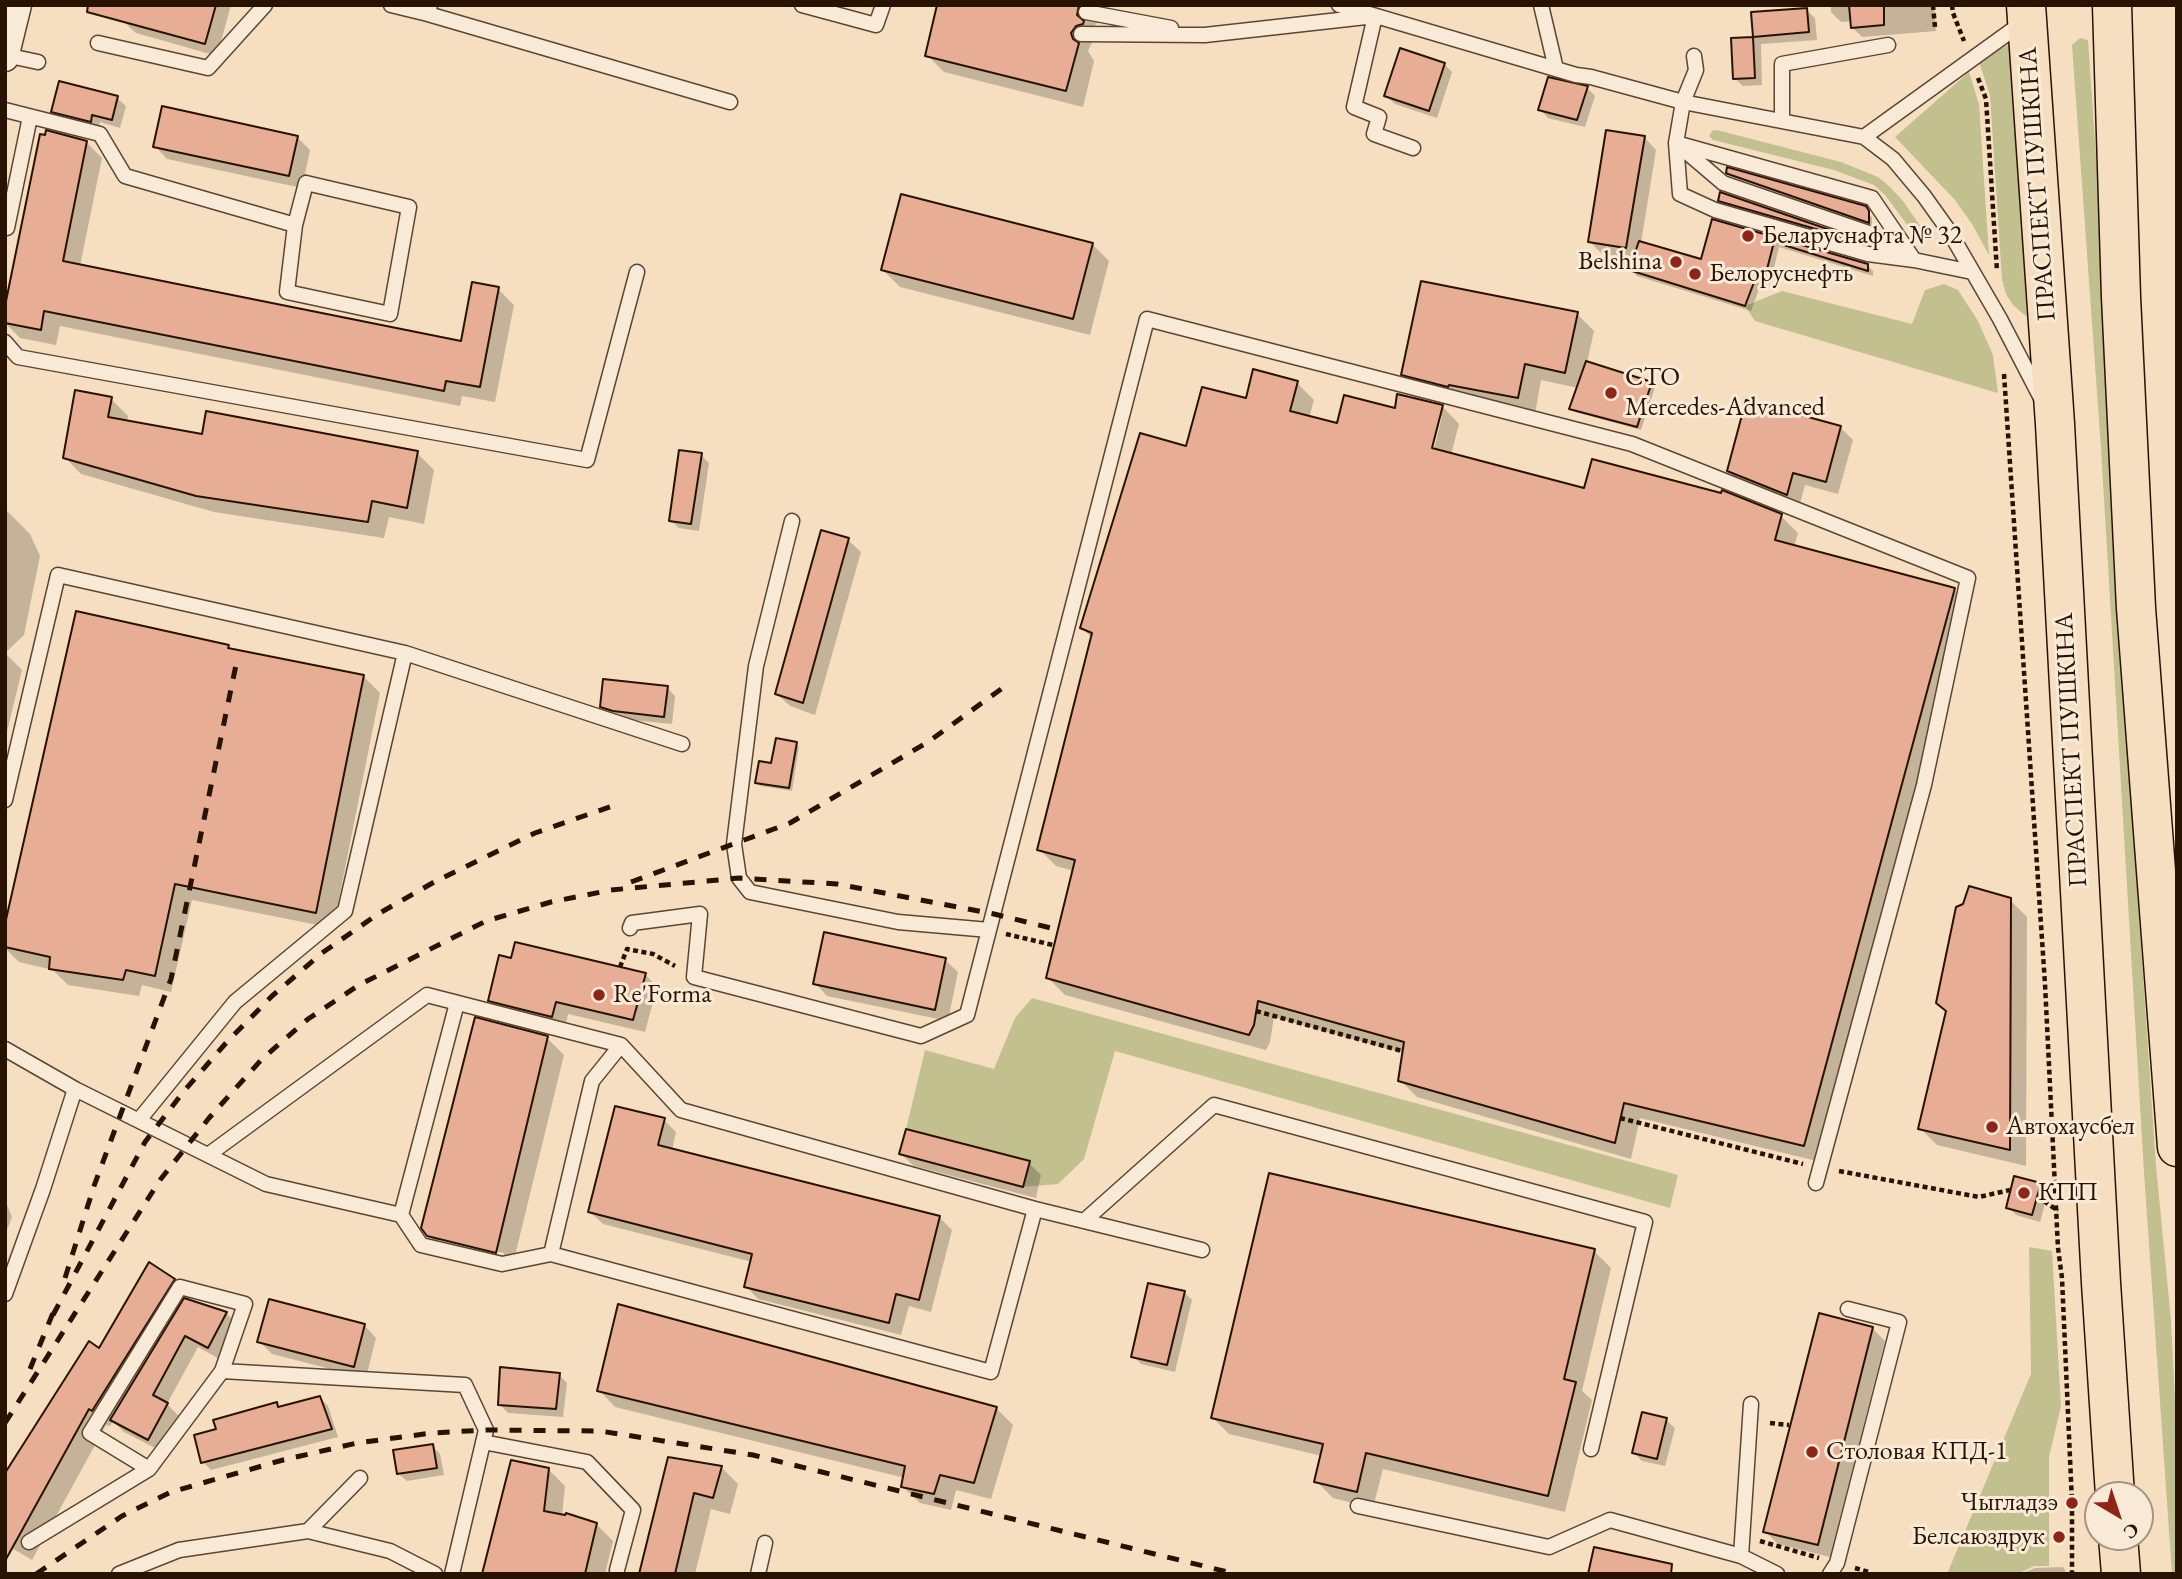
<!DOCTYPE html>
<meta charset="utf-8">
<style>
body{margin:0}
#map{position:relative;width:2182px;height:1579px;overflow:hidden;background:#f5dfc0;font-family:"EB Garamond",serif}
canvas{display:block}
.frame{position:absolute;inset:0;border:7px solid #281303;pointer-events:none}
.north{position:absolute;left:2084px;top:1481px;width:70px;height:70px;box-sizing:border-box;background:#f8ead6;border:2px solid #a59482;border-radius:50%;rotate:141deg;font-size:19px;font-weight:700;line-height:28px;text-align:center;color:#281303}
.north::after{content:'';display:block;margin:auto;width:24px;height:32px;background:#8f2418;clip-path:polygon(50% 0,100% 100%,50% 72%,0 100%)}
</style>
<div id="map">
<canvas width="2182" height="1579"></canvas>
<div class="frame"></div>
<div class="north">С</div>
</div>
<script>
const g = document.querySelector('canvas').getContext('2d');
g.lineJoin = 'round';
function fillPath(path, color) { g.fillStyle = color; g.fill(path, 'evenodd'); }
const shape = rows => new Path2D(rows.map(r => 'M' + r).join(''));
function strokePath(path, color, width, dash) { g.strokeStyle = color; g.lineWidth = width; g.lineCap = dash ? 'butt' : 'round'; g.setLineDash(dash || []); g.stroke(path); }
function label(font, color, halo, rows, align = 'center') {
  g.font = font + ' "EB Garamond",serif'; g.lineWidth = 6; g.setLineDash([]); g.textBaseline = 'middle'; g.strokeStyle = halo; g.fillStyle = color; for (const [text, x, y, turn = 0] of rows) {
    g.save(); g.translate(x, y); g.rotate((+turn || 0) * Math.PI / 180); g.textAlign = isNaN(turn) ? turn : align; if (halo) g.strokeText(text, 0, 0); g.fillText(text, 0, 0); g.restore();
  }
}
fillPath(shape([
 [2080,38,2088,40,2102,241,2134,842,2156,1166,2171,1320,2177,1442,2177,1574,2172,1574,2144,1172,2101,448,2072,45],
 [2012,42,2027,317,2013,305,2006,294,2002,280,1990,95,1979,62],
 [1969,72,1979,104,1989,255,1972,224,1955,200,1895,137],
 [1717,130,1841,162,1878,177,1889,186,1903,201,1921,227,1920,231,1918,234,1911,230,1885,195,1874,185,1834,170,1713,140,1709,136,1712,131],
 [1944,284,1958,290,1978,321,1993,355,1998,393,1755,321,1745,306,1782,291,1912,324,1925,290],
 [1032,998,1678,1175,1670,1208,1115,1051,1084,1159,1058,1184,1023,1187,1029,1161,906,1129,925,1050,994,1069,1015,1018],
 [2029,1247,2052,1251,2061,1406,2049,1457,2049,1566,2034,1566,2017,1574,1947,1574,2031,1374]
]), '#c2c08e');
fillPath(shape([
 [127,5,231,5,217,56,136,33,123,21],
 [940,5,1098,5,1107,14,1093,27,1093,33,1100,41,1092,42,1088,51,1094,61,1083,107,944,72,927,55],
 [1831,5,1934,5,1936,31,1862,37,1852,27,1852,21,1841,22,1831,12],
 [1806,10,1815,18,1817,40,1761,44,1762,85,1743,86,1734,78,1733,39,1755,38,1753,14],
 [1444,64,1452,72,1437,118,1395,104,1386,96],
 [1587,88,1595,96,1585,127,1548,118,1540,109],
 [117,98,126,106,120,128,100,122,99,129,61,119,53,111],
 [297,137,310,150,302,188,167,159,155,146],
 [1644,137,1656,150,1641,243,1702,262,1714,221,1867,265,1873,271,1873,276,1779,247,1770,285,1762,281,1751,311,1637,276,1631,270,1635,259,1602,254,1590,242],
 [86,142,102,158,80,266,463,343,498,289,514,305,495,402,462,396,460,406,60,326,56,345,20,338,5,323,5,314],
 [1728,172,1865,208,1872,218,1872,225,1731,176],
 [1721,194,1864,243,1867,245,1724,204,1720,200],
 [1092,244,1109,261,1090,335,900,287,883,270],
 [1577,314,1594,331,1587,363,1651,383,1655,387,1641,430,1575,412,1571,409,1578,388,1541,380,1535,414,1420,391,1403,374],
 [1297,383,1314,400,1309,418,1338,425,1396,410,1399,396,1443,407,1459,424,1451,455,1586,491,1781,516,1798,533,1794,547,1954,590,1971,607,1821,1162,1640,1118,1631,1159,1417,1097,1400,1080,1404,1053,1274,1017,1270,1042,1266,1050,1065,995,1048,978,1074,871,1056,866,1039,849,1092,638,1082,628,1187,448,1247,401],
 [1439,416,1442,416,1432,457,1428,456],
 [111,399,128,416,127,422,203,436,417,453,434,470,424,524,389,517,384,538,214,512,81,474,65,457],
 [1840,427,1853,440,1838,494,1805,485,1799,507,1741,484,1729,471],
 [701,455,709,463,699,531,679,528,670,520],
 [5,509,30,534,40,556,24,635,5,653,22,670,5,740],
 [848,540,861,552,815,715,790,706,777,694],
 [228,646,232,650,364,677,380,693,333,928,192,900,171,992,142,985,139,996,68,985,53,970,19,962,5,948,5,932],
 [667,688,675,696,672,724,622,719,610,715,602,706],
 [796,743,799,747,792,791,760,786,756,783],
 [2010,900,2027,917,2026,1166,1937,1145,1920,1128,1947,1012,1938,1003],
 [945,960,958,972,948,1021,827,996,815,983],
 [645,974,657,987,645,1032,568,1014,565,1029,502,1013,490,1000],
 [547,1038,564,1055,512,1268,446,1253,428,1235],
 [439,1237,504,1253,504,1256,439,1241],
 [664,1120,676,1132,672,1150,939,1217,952,1230,931,1312,909,1306,901,1335,758,1299,746,1286,752,1262,603,1224,590,1212],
 [901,1154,1029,1163,1041,1175,1036,1198,914,1166],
 [2040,1184,2048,1192,2040,1222,2016,1215,2008,1207],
 [5,1200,12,1217,5,1235],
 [1594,1251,1611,1268,1582,1391,1592,1400,1565,1512,1383,1469,1373,1508,1333,1498,1316,1481,1322,1456,1229,1434,1212,1417],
 [174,1280,191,1297,188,1301,226,1313,239,1326,221,1360,198,1347,167,1404,180,1417,161,1451,124,1432,113,1421,110,1426,106,1425,32,1560,5,1544,100,1350],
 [1184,1292,1192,1300,1175,1372,1141,1364,1133,1356],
 [364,1325,376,1338,366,1378,272,1354,259,1341],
 [1872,1328,1885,1341,1830,1557,1778,1544,1765,1531],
 [559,1375,567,1383,563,1417,508,1413,500,1405],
 [599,1390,996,1408,1013,1425,991,1499,956,1490,951,1510,920,1503,903,1487,905,1478,615,1407],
 [320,1398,328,1406,338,1437,211,1470,203,1462,218,1430,276,1404,281,1408],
 [1666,1420,1675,1428,1665,1466,1642,1461,1634,1453],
 [432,1446,440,1454,444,1475,407,1481,398,1473],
 [669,1459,721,1467,738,1484,730,1514,711,1509,695,1574,641,1574],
 [548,1469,565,1486,562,1516,596,1524,613,1541,605,1574,484,1574],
 [2063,1567,2067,1574,2021,1574,2035,1568]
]), '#0003');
const building = shape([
 [88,5,216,5,205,44,87,12,88,5],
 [937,5,1079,5,1077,15,1084,21,1083,24,1076,26,1071,33,1073,39,1079,43,1066,91,925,56,937,5],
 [1849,5,1884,5,1884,25,1851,28,1849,5],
 [1807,8,1809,32,1753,37,1751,12,1807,8],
 [1753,37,1755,78,1733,79,1731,38,1753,37],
 [1400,48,1445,63,1429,111,1384,96,1400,48],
 [1548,77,1588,86,1577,120,1538,110,1548,77],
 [59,81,118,96,112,120,92,115,91,122,51,112,59,81],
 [162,106,298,136,289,176,153,147,162,106],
 [46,130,87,141,63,261,461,341,472,282,499,287,480,387,446,381,444,391,44,311,41,330,5,323,5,306,40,134,45,135,46,130],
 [1606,130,1645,136,1626,248,1588,242,1606,130],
 [1727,167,1866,206,1869,211,1869,223,1728,174,1726,173,1727,167],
 [1720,192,1865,242,1868,244,1718,201,1720,192],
 [901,194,1093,243,1073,319,881,270,901,194],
 [1712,219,1868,264,1868,271,1774,242,1764,281,1756,277,1745,306,1629,270,1639,241,1701,259,1712,219],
 [1421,281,1578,312,1565,373,1525,364,1518,398,1449,385,1448,387,1401,375,1421,281],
 [1586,361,1652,382,1637,427,1569,409,1586,361],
 [1253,369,1298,381,1290,411,1337,423,1344,395,1395,408,1397,394,1443,405,1432,448,1584,488,1592,459,1721,493,1722,490,1782,514,1775,540,1955,588,1804,1146,1624,1103,1615,1143,1398,1081,1404,1042,1258,1001,1254,1025,1249,1035,1046,978,1075,860,1037,850,1092,633,1080,628,1140,433,1186,446,1202,387,1246,398,1253,369],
 [75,390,112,397,108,417,202,434,206,411,418,451,407,508,372,501,368,522,196,496,63,458,75,390],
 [1746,400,1841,426,1826,482,1793,473,1787,495,1727,471,1746,400],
 [679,450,702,453,691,524,669,521,679,450],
 [821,530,849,538,803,703,775,694,821,530],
 [76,611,229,645,228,648,364,675,316,913,175,884,155,976,126,970,123,980,49,969,50,957,5,947,5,924,76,611],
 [603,679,668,686,664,717,613,711,600,707,603,679],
 [776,738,797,742,789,788,755,783,759,761,771,763,776,738],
 [1969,886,2011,898,2010,1150,1918,1129,1946,1011,1936,1003,1956,907,1963,904,1969,886],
 [824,932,946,958,935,1010,813,984,824,932],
 [515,942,646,973,633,1020,556,1002,552,1017,488,1001,499,955,511,958,515,942],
 [475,1017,548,1036,496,1253,427,1236,421,1228,475,1017],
 [615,1106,665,1118,658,1145,940,1216,919,1300,896,1294,889,1323,744,1287,752,1254,588,1212,615,1106],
 [906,1129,1030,1161,1023,1187,899,1154,906,1129],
 [1269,1173,1595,1249,1564,1379,1576,1382,1548,1496,1366,1453,1357,1492,1314,1482,1323,1444,1211,1418,1269,1173],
 [2014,1176,2041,1183,2032,1215,2006,1208,2014,1176],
 [149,1262,175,1279,92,1411,89,1409,5,1561,5,1473,89,1341,99,1348,149,1262],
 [1148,1283,1185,1291,1167,1365,1131,1357,1148,1283],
 [184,1298,227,1312,208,1348,185,1336,153,1395,168,1403,148,1440,110,1420,184,1298],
 [269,1299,365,1324,354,1367,257,1342,269,1299],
 [618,1304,997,1407,974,1483,940,1475,934,1494,901,1487,905,1466,597,1391,618,1304],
 [1819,1313,1873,1327,1818,1545,1763,1532,1819,1313],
 [500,1367,560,1373,556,1409,498,1405,500,1367],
 [320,1396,332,1429,201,1463,194,1435,216,1429,213,1420,277,1402,278,1407,320,1396],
 [1642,1412,1667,1418,1657,1459,1632,1453,1642,1412],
 [433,1444,437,1468,397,1474,393,1450,433,1444],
 [668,1457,722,1466,713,1498,694,1493,675,1574,639,1574,668,1457],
 [511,1460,549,1468,544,1511,565,1515,566,1513,597,1523,585,1574,482,1574,511,1460],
 [1594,1547,1672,1564,1671,1574,1588,1574,1594,1547]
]);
fillPath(building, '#e7ae95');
strokePath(building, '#281303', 2);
const service = shape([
 [391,5,428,14,430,5],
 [802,5,876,25,883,5],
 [1339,5,1576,75,1591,77,1683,102,1864,137,1893,159,1924,196,1949,231,2000,319,2041,398],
 [1541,5,1556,69],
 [1086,12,1171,28],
 [428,14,730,102],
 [1081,34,1205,35,1375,16,1354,107,1379,117,1374,134,1413,148],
 [98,43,208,68,265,5],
 [5,55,38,62],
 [1694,56,1696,70,1683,102,1676,143,1723,183,1869,233,1914,260,1972,272],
 [5,110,100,134,125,176,295,225],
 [1782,120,1782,64,1888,45],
 [1864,137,2022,23],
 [1676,143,1872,198,1914,260,1868,254,1715,210,1680,194,1676,143],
 [306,183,409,207,390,314,287,292,295,225,306,183],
 [7,228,30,117],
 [5,342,18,357,587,460,637,272],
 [792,521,756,666,734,844,739,878,750,892,898,922,989,930],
 [5,800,58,575,405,653,682,744],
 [630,928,632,923,700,914,694,977,921,1036,967,1015,1147,319,1632,444,1968,578,1924,785,1816,1183],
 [621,1045,592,1081,551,1254,991,1372,1035,1209],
 [5,1049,75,1089],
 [139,1120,235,1002,345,911,405,653],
 [208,1155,427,995,621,1045,681,1110,1035,1209,1202,1250],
 [401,1215,421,1245,502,1264,551,1254],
 [1084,1221,1214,1105,1645,1222,1591,1449],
 [5,1294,43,1189,75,1089,266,1184,401,1215,457,1003],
 [483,1442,587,1462,633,1510,617,1570],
 [149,1469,90,1433,180,1287,245,1304,222,1371],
 [1358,1506,1549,1547,1610,1520,1741,1556,1777,1574],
 [308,1531,360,1478],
 [29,1542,149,1469,222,1371,465,1385,486,1430,452,1574],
 [1741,1556,1751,1404],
 [119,1574,179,1550,308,1531,390,1551,435,1574],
 [758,1574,765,1543],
 [1830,1574,1837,1563,1899,1322,1848,1309]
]);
const minor = shape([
 [5,58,18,5]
]);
const primary = shape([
 [2026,5,2055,424,2101,1283,2115,1495],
 [2112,5,2121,297,2136,608,2177,1147],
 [2118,1537,2121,1574]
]);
strokePath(service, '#5b4632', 17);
strokePath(minor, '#5b4632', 29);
strokePath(primary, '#281303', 41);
strokePath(shape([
 [1933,5,1935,27],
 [1952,5,1953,13,1964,41],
 [1978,78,1986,99,1997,271],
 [2004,374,2045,984,2058,1248,2062,1278,2072,1503,2072,1574],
 [1006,934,1053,945],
 [620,967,627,949,653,954,675,966],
 [1256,1011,1402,1051],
 [1620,1118,1803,1164],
 [1839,1171,1979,1197,2010,1190],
 [2037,1196,2058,1211],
 [1770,1423,1789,1425],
 [1760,1541,1819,1558],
 [1855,1568,1869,1572,1868,1574]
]), '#281303', 4.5, [5, 3.5]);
strokePath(service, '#f8ead6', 14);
strokePath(minor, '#f8ead6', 26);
strokePath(primary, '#f5dfc0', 38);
strokePath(shape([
 [631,882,790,823,928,742,1004,687],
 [65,1278,94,1186,171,979,237,660],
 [53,1315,145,1142,184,1091,226,1043,272,996,322,953,378,914,436,881,535,833,621,803],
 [30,1369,55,1308],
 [5,1423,160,1180,209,1118,262,1059,308,1019,359,985,486,921,551,902,611,890,739,878,837,884,994,914,1059,930],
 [36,1574,122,1516,171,1492,283,1460,357,1443,432,1433,486,1430,600,1431,753,1455,1236,1574]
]), '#281303', 5, [12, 12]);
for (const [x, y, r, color] of [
 [1748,236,7,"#8f2418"],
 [1676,262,7,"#8f2418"],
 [1695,274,7,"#8f2418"],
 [1611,393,7,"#8f2418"],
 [599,995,7,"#8f2418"],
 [1992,1127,7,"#8f2418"],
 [2024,1193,7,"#8f2418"],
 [1812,1452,7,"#8f2418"],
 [2072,1503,7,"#8f2418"],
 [2059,1537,7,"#8f2418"]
]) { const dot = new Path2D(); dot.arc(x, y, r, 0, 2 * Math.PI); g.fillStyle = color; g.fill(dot); strokePath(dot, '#f8ead6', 2.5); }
label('26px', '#281303', '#f8ead6', [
 ["ПРАСПЕКТ ПУШКІНА",2038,184,-94],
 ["ПРАСПЕКТ ПУШКІНА",2072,750,-93]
]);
label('26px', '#281303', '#f8ead6', [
 ["Беларуснафта № 32",1762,236],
 ["Belshina",1662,262,"right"],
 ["Белоруснефть",1709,274],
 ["СТО",1625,378],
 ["Mercedes-Advanced",1625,408],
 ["Re'Forma",613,995],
 ["Автохаусбел",2006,1127],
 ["КПП",2038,1193],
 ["Столовая КПД-1",1826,1452],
 ["Чыгладзэ",2058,1503,"right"],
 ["Белсаюздрук",2045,1537,"right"]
], 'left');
</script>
